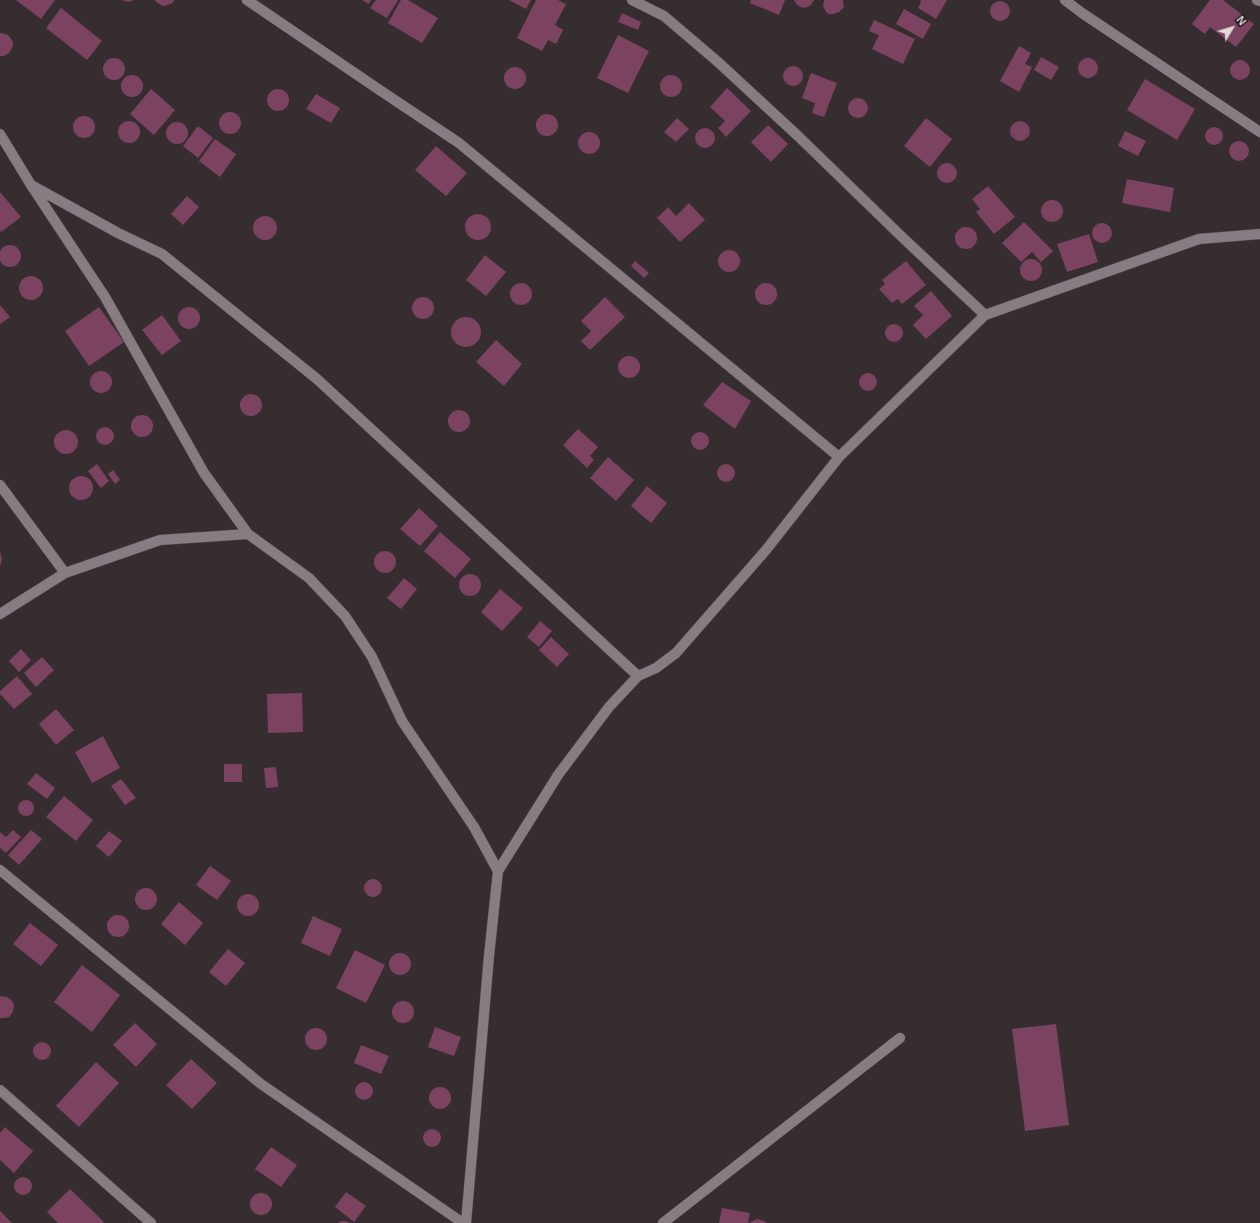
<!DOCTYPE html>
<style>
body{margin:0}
#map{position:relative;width:1260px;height:1223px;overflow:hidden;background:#362d31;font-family:Helvetica,sans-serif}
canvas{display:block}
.north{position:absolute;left:1212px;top:8px;width:40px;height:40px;-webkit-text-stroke:3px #1a1618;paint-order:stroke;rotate:52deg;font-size:11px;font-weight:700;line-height:16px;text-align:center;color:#e1dbdd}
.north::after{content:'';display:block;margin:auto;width:14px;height:18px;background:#e1dbdd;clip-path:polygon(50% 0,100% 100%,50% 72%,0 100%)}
</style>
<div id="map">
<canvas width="1260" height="1223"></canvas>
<div class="north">N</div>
</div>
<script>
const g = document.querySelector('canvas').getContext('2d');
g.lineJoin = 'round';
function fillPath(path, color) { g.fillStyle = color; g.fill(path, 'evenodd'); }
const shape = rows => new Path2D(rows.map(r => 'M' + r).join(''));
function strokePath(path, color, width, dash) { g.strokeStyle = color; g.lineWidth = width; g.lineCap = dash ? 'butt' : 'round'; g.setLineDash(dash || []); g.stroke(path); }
fillPath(shape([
 [16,0,55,0,41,19],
 [121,0,134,0,129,2],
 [155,0,175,0,171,4,163,6,156,2],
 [362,0,371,0,369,4],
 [376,0,398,0,387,18,370,8],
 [401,0,408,0,438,18,422,43,388,23],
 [509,0,531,0,526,9],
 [536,0,558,0,566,4,555,25,563,30,556,44,548,40,542,51,517,38],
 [751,0,785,0,779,15,750,3],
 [794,0,814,0,810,6,803,8,797,5],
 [824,0,843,0,844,7,839,12,833,14,829,14,826,12,823,6],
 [920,0,947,0,936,19,918,8,921,2],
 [1210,0,1223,0,1254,24,1236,47,1210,27,1205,34,1192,24],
 '990 11a10 10 0 1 1 20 0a10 10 0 1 1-20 0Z',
 [61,8,102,41,87,60,46,28],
 [904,9,931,24,923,39,896,24],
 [622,13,641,22,638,30,618,22],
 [874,20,915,39,903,64,872,49,879,35,869,31],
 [0,33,6,34,9,36,13,42,13,45,10,52,4,56,0,56],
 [618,35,649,51,628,93,597,78],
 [1019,46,1031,53,1025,64,1032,67,1019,92,1000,81],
 [1041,57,1059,67,1051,80,1034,70],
 '1078 68a10 10 0 1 1 20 0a10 10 0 1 1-20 0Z',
 '103 69a11 11 0 1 1 22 0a11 11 0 1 1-22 0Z',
 '1230 70a10 10 0 1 1 20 0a10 10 0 1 1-20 0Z',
 '783 76a10 10 0 1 1 20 0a10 10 0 1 1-20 0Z',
 '504 78a11 11 0 1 1 22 0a11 11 0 1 1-22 0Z',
 [811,73,837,83,824,117,812,113,815,103,802,98],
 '660 86a11 11 0 1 1 22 0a11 11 0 1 1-22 0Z',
 '121 86a11 11 0 1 1 22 0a11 11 0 1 1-22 0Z',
 [1145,79,1195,109,1177,140,1127,110],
 [727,88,751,111,726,137,718,128,725,121,710,107],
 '267 100a11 11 0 1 1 22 0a11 11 0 1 1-22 0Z',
 [151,89,175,110,154,135,130,114],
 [316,94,340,108,331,123,306,109],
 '848 108a10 10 0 1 1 20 0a10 10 0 1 1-20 0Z',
 '219 123a11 11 0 1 1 22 0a11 11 0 1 1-22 0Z',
 '536 125a11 11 0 1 1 22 0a11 11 0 1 1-22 0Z',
 '73 127a11 11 0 1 1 22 0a11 11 0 1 1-22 0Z',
 [677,118,689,129,676,142,664,132],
 [926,118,952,139,930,167,904,146],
 '1010 131a10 10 0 1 1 20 0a10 10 0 1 1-20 0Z',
 '118 132a11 11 0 1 1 22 0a11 11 0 1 1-22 0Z',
 '166 133a11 11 0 1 1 22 0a11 11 0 1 1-22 0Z',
 [768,125,788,144,771,162,751,142],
 [198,126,213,138,198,158,183,146],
 '1205 136a9 9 0 1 1 18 0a9 9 0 1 1-18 0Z',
 '695 138a10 10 0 1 1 20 0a10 10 0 1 1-20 0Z',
 [1125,131,1146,141,1138,156,1118,146],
 '578 143a11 11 0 1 1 22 0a11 11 0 1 1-22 0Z',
 [215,139,236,154,220,177,199,161],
 '1229 151a10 10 0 1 1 20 0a10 10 0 1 1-20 0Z',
 [436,146,467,173,446,196,415,170],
 '937 173a10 10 0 1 1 20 0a10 10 0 1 1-20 0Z',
 [1127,179,1174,188,1170,212,1122,203],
 [988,186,1015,217,994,234,976,212,980,209,972,199],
 [0,192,21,217,1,232,0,230],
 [187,196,199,207,183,225,171,214],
 '1041 211a11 11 0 1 1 22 0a11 11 0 1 1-22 0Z',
 [689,203,705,220,680,242,657,218,668,207,676,216],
 '465 227a13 13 0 1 1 26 0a13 13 0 1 1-26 0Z',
 '253 228a12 12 0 1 1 24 0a12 12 0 1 1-24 0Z',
 [1024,222,1053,251,1041,262,1032,252,1021,262,1002,243],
 '1092 233a10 10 0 1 1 20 0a10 10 0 1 1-20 0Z',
 '955 238a11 11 0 1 1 22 0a11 11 0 1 1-22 0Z',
 [1089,234,1098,262,1067,272,1057,244],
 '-1 256a11 11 0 1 1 22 0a11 11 0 1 1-22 0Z',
 '718 261a11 11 0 1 1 22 0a11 11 0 1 1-22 0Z',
 [485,255,506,272,486,296,466,280],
 '1020 270a11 11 0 1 1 22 0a11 11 0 1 1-22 0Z',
 [635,261,649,273,644,278,631,266],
 [906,261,926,285,902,304,898,299,892,303,879,289,885,284,882,280],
 '19 288a12 12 0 1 1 24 0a12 12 0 1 1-24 0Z',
 '510 294a11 11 0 1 1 22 0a11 11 0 1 1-22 0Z',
 '755 294a11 11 0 1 1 22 0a11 11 0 1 1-22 0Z',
 [931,291,952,316,926,339,913,325,923,315,914,306],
 '412 308a11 11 0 1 1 22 0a11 11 0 1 1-22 0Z',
 [605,297,625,317,590,350,581,341,591,331,581,321],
 [0,305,10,317,0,324],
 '178 318a11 11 0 1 1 22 0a11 11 0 1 1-22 0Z',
 [99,307,124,342,89,366,65,331],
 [162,315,181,341,162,355,142,330],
 '451 332a15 15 0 1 1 30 0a15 15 0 1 1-30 0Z',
 '885 333a9 9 0 1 1 18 0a9 9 0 1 1-18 0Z',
 [496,340,522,364,504,386,476,362],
 '618 367a11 11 0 1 1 22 0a11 11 0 1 1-22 0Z',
 '90 382a11 11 0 1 1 22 0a11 11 0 1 1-22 0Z',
 '859 382a9 9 0 1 1 18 0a9 9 0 1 1-18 0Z',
 [722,382,751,401,735,429,703,405],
 '240 405a11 11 0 1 1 22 0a11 11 0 1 1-22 0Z',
 '448 421a11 11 0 1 1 22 0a11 11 0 1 1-22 0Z',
 '131 426a11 11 0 1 1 22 0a11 11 0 1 1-22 0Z',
 '96 436a9 9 0 1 1 18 0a9 9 0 1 1-18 0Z',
 [578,429,598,447,590,456,594,460,587,468,563,445],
 '54 442a12 12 0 1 1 24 0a12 12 0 1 1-24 0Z',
 '691 441a9 9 0 1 1 18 0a9 9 0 1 1-18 0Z',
 [608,457,634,480,616,501,590,478],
 '717 473a9 9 0 1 1 18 0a9 9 0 1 1-18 0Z',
 [97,464,109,481,101,488,88,471],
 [113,470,120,480,115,484,108,474],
 '69 488a12 12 0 1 1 24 0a12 12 0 1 1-24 0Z',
 [647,486,667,503,651,523,631,506],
 [419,508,438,526,420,546,400,529],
 [440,532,471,559,455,578,424,551],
 '374 562a11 11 0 1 1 22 0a11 11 0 1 1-22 0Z',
 [0,552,2,559,0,566],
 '459 585a11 11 0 1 1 22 0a11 11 0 1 1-22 0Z',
 [404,578,417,589,401,609,387,598],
 [500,589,523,608,502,631,481,612],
 [540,621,552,631,539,647,527,637],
 [551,637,569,654,557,667,539,650],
 [21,649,31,660,19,672,9,661],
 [42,657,54,670,36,687,24,673],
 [17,676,32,694,14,709,0,694,0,691],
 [302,693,303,732,268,733,267,694],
 [56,709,74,730,56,745,39,724],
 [103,736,120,768,92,783,75,752],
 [224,764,242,764,242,782,224,782],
 [276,767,278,787,266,788,264,768],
 [36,773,55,788,47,799,27,784],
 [121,779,136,798,125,805,111,786],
 [64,796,93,820,76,841,46,817],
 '18 808a8 8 0 1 1 16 0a8 8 0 1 1-16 0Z',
 [13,830,21,837,6,853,0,848,0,832,6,837],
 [31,830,42,839,19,865,8,855],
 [109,831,122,841,109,857,96,846],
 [210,866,231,881,217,900,196,885],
 '364 888a9 9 0 1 1 18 0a9 9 0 1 1-18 0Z',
 '135 899a11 11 0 1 1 22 0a11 11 0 1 1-22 0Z',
 '237 905a11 11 0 1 1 22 0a11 11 0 1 1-22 0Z',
 [179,902,203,923,185,945,161,924],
 '107 926a11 11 0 1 1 22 0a11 11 0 1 1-22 0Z',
 [313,916,342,929,330,956,301,943],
 [30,923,58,945,41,966,13,944],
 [228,949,245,963,226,986,209,972],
 [355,950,385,965,366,1003,336,988],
 '389 964a11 11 0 1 1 22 0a11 11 0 1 1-22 0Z',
 [82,965,120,995,92,1032,54,1002],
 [0,996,7,997,12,1001,14,1004,13,1012,9,1017,5,1018,0,1018],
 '392 1012a11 11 0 1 1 22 0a11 11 0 1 1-22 0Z',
 [135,1023,157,1044,136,1067,113,1045],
 [1056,1024,1069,1125,1025,1131,1012,1029],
 [435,1027,461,1037,454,1056,428,1047],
 '305 1039a11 11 0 1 1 22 0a11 11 0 1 1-22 0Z',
 '33 1051a9 9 0 1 1 18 0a9 9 0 1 1-18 0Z',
 [361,1045,389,1056,381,1074,354,1063],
 [191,1059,217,1083,192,1109,166,1085],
 [96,1062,119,1083,79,1127,56,1106],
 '355 1091a9 9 0 1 1 18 0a9 9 0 1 1-18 0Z',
 '429 1098a11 11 0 1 1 22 0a11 11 0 1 1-22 0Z',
 [5,1127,33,1151,14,1173,0,1160,0,1133],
 '423 1138a9 9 0 1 1 18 0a9 9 0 1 1-18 0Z',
 [271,1147,297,1165,281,1187,255,1169],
 '14 1186a9 9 0 1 1 18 0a9 9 0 1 1-18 0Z',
 [70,1189,104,1222,103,1223,58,1223,47,1212],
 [346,1192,366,1206,354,1222,335,1207],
 '250 1204a11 11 0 1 1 22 0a11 11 0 1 1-22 0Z',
 [722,1208,750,1213,748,1223,719,1223],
 [0,1211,12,1223,0,1223],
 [757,1219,764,1221,766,1223,749,1223],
 [342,1221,345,1221,350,1223,337,1223]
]), '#7c4360');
const service = shape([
 [663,1223,900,1038]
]);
const minor = shape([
 [247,0,387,95,459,143,839,457],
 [632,0,664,16,718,62,798,136,901,236,985,315],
 [1065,0,1082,13,1260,132],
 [1257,0,1260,1],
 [0,134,31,185,105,297,204,473,248,534],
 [31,185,118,233,162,254,317,379,638,676],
 [0,485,65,573],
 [0,614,65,573,160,540,248,534,309,578,345,616,372,657,402,721,474,827,498,871],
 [0,870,261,1084,463,1223],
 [0,1090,151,1223],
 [466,1223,489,956,498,871,558,775,609,707,638,676,656,668,676,653,766,550,839,457,985,315,1199,239,1260,234]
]);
strokePath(service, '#544c50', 11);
strokePath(minor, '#544c50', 11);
strokePath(service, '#877c81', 10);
strokePath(minor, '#877c81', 10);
</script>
